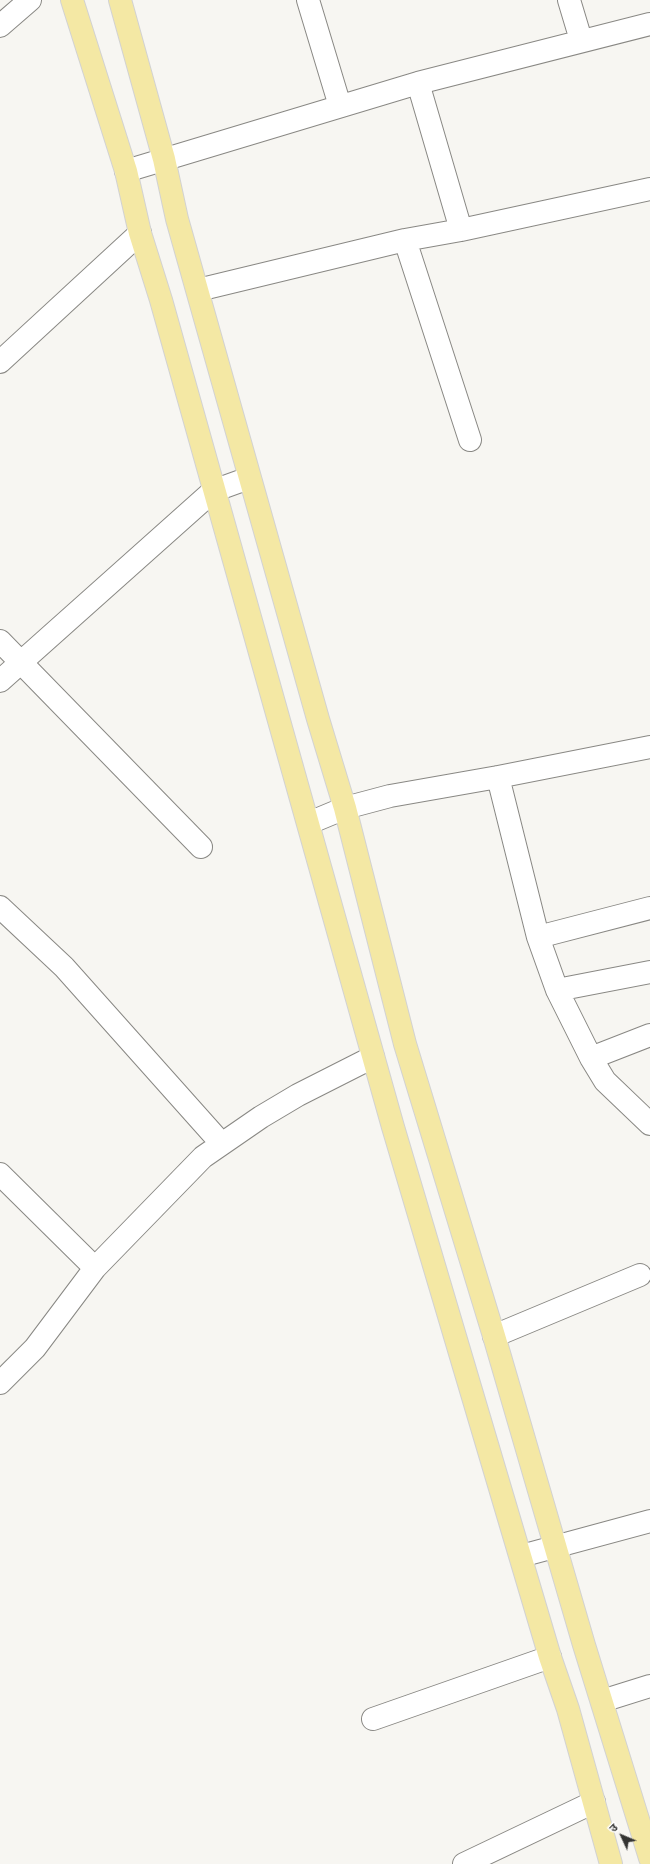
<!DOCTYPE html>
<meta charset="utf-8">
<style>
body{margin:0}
#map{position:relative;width:650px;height:1864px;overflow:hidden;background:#f7f6f2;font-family:"Public Sans","Noto Sans Devanagari",sans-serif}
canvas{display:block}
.north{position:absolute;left:602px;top:1816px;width:40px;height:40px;-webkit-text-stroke:3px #fff;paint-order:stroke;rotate:314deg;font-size:11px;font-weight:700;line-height:16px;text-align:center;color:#343432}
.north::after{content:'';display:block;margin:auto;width:14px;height:18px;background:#343432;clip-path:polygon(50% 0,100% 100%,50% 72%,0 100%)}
</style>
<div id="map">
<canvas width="650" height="1864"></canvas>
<div class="north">उ</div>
</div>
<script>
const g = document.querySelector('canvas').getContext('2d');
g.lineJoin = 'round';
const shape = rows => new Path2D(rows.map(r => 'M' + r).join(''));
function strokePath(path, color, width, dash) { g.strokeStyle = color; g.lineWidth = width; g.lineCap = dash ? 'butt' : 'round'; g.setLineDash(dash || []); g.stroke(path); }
const minor = shape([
 [308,0,340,106],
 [569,0,581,40],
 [0,26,30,0],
 [418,83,461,230],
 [126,171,418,83,650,24],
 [405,240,470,440],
 [198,290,405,240,461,230,650,189],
 [0,362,140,233],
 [0,641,201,847],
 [0,681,213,491,249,478],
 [498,777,538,937,557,990,591,1058,605,1081,650,1124],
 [309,823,345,808,390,796,498,777,650,747],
 [0,907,64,967,221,1143],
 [538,937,650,908],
 [557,990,650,972],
 [591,1058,650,1035],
 [0,1174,95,1268],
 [494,1336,640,1275],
 [0,1383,35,1348,95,1268,203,1157,261,1117,298,1095,373,1057],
 [521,1556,650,1521],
 [602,1701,650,1686],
 [373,1719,550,1657],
 [464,1864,594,1802]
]);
const major = shape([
 [72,0,126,171,140,233,161,300,393,1127,550,1657,568,1709,611,1864],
 [120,0,164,159,177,219,318,719,345,808,405,1044,494,1336,584,1645,650,1858]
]);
strokePath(minor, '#898884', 24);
strokePath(major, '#d2d2d2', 24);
strokePath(minor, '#fff', 22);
strokePath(major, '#f4e8a4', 22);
</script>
